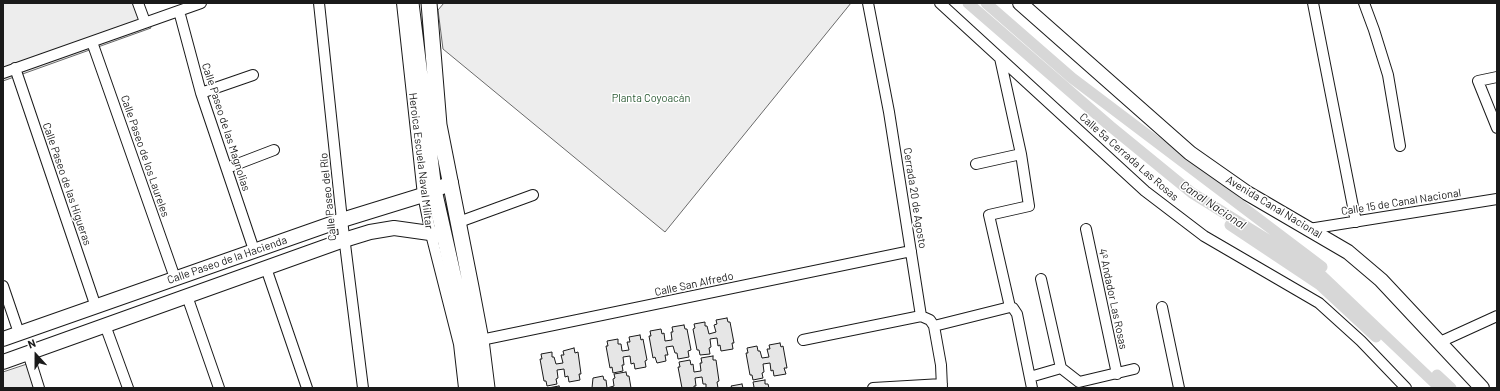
<!DOCTYPE html>
<meta charset="utf-8">
<style>
body{margin:0}
#map{position:relative;width:1500px;height:391px;overflow:hidden;background:#fff;font-family:Barlow,sans-serif}
canvas{display:block}
.frame{position:absolute;inset:0;border:4px solid #1a1a1a;pointer-events:none}
.north{position:absolute;left:16px;top:335px;width:40px;height:40px;-webkit-text-stroke:3px #fff;paint-order:stroke;rotate:339deg;font-size:11px;font-weight:700;line-height:16px;text-align:center;color:#1a1a1a}
.north::after{content:'';display:block;margin:auto;width:14px;height:18px;background:#1a1a1a;clip-path:polygon(50% 0,100% 100%,50% 72%,0 100%)}
</style>
<div id="map">
<canvas width="1500" height="391"></canvas>
<div class="frame"></div>
<div class="north">N</div>
</div>
<script>
const g = document.querySelector('canvas').getContext('2d');
g.lineJoin = 'round';
function fillPath(path, color) { g.fillStyle = color; g.fill(path, 'evenodd'); }
const shape = rows => new Path2D(rows.map(r => 'M' + r).join(''));
function strokePath(path, color, width, dash) { g.strokeStyle = color; g.lineWidth = width; g.lineCap = dash ? 'butt' : 'round'; g.setLineDash(dash || []); g.stroke(path); }
function label(font, color, halo, rows, align = 'center') {
  g.font = font + ' Barlow,sans-serif'; g.lineWidth = 3; g.setLineDash([]); g.textBaseline = 'middle'; g.strokeStyle = halo; g.fillStyle = color; for (const [text, x, y, turn = 0] of rows) {
    g.save(); g.translate(x, y); g.rotate((+turn || 0) * Math.PI / 180); g.textAlign = isNaN(turn) ? turn : align; if (halo) g.strokeText(text, 0, 0); g.fillText(text, 0, 0); g.restore();
  }
}
const green = shape([
 [3,3,142,3,151,28,3,81,3,3],
 [444,3,851,3,665,232,443,49,438,10,444,3],
 [27,364,36,388,3,388,3,372,27,364]
]);
fillPath(green, '#ededed');
strokePath(green, '#6a6a6a', 1);
strokePath(shape([
 [968,3,1110,126,1192,193,1276,245,1320,274,1440,388],
 [986,3,1072,78,1322,267],
 [1230,225,1320,285,1376,337],
 [1437,375,1451,388]
]), '#d7d7d7', 11);
const building = shape([
 [727,318,728,322,730,322,734,343,732,343,733,349,721,351,720,345,718,346,717,338,710,339,711,347,709,348,710,354,700,355,699,350,697,350,693,329,695,328,694,324,705,322,705,326,707,326,709,334,716,332,714,325,717,324,716,320,727,318],
 [684,325,685,329,687,329,691,350,688,351,689,357,678,359,677,353,675,353,673,346,666,347,668,355,665,355,666,361,657,363,655,357,653,358,649,336,651,336,650,331,661,329,662,334,664,333,665,341,672,340,671,332,673,332,672,327,684,325],
 [640,335,641,340,643,339,647,360,645,361,646,367,635,369,634,363,631,364,630,356,623,357,624,365,622,365,623,371,613,373,612,367,610,368,606,346,608,346,607,341,618,339,618,344,621,344,622,351,629,350,627,342,630,342,629,337,640,335],
 [780,343,781,347,783,346,787,368,784,368,786,374,774,376,773,370,771,371,770,363,763,364,764,372,762,373,763,378,753,380,752,375,750,375,746,353,748,353,747,348,757,346,758,351,760,351,762,358,769,357,767,349,770,349,769,345,780,343],
 [574,348,575,353,578,352,581,374,579,374,580,380,569,382,568,376,565,377,564,369,557,370,558,378,556,379,557,384,547,386,546,381,544,381,540,359,542,359,541,354,552,352,552,357,554,357,556,364,563,363,561,355,564,355,563,351,574,348],
 [713,356,713,360,716,360,719,381,717,382,718,388,706,388,706,384,703,384,702,377,695,378,696,386,694,386,694,388,682,388,678,367,680,367,679,362,690,360,691,365,693,364,694,372,701,371,700,363,702,363,701,358,713,356],
 [626,372,627,376,629,376,631,388,592,388,593,378,603,376,604,380,606,380,607,388,614,386,613,379,615,378,614,374,626,372],
 [765,380,765,384,768,384,769,388,752,388,754,387,753,382,765,380],
 [742,384,743,388,732,388,731,386,742,384],
 [559,386,560,388,548,388,559,386]
]);
fillPath(building, '#e6e6e6');
strokePath(building, '#1a1a1a', 1);
const street = shape([
 [138,3,145,22],
 [319,3,342,220,363,388],
 [402,3,423,195,431,234,459,344,464,388],
 [868,3,889,112,921,316,930,320,934,326,941,365,942,388],
 [940,3,1145,191,1204,236,1319,303,1361,341,1406,388],
 [1313,3,1356,222],
 [1364,3,1374,30,1388,75,1400,146],
 [179,11,201,93,254,250],
 [92,42,175,278],
 [15,68,96,307],
 [3,73,201,3],
 [1497,77,1478,81,1497,128],
 [201,93,253,75],
 [976,164,1021,154,1000,58],
 [227,168,274,150],
 [459,222,533,195],
 [1086,229,1117,374],
 [1309,229,1497,199],
 [266,268,307,388],
 [1041,279,1061,368],
 [3,286,19,333],
 [187,296,219,388],
 [1010,307,989,215,1029,206,1021,154],
 [1162,307,1179,388],
 [105,325,128,388],
 [934,326,1010,307,1013,308,1017,314,1032,388],
 [481,340,911,251],
 [803,340,921,316],
 [1440,342,1497,316],
 [28,353,39,388],
 [1030,377,1061,368,1079,382,1134,369],
 [873,388,942,384]
]);
const secondary = shape([
 [1020,3,1190,153,1247,193,1348,252,1381,280,1482,388],
 [3,339,342,220,423,195,451,183],
 [3,362,344,240,370,232,394,228,444,235]
]);
const primary = shape([
 [411,3,434,190,468,341,472,388],
 [429,3,439,125,471,287,481,340,487,388]
]);
strokePath(street, '#1a1a1a', 12);
strokePath(secondary, '#1a1a1a', 16);
strokePath(primary, '#1a1a1a', 17);
strokePath(street, '#fff', 10);
strokePath(secondary, '#fff', 14);
strokePath(primary, '#fff', 15);
label('11px', '#2b5a34', '#fff', [
 ["Planta Coyoacán",651,98]
]);
label('11px', '#1a1a1a', '#fff', [
 ["Calle Paseo de las Magnolias",226,127,72],
 ["Calle Paseo de los Laureles",145,156,71],
 ["Calle 5a Cerrada Las Rosas",1129,157,41],
 ["Heroica Escuela Naval Militar",421,161,83],
 ["Calle Paseo de las Higueras",67,184,71],
 ["Calle Paseo del Río",328,197,-96],
 ["Cerrada 20 de Agosto",915,198,81],
 ["Calle 15 de Canal Nacional",1401,202,-9],
 ["Avenida Canal Nacional",1274,207,31],
 ["Calle Paseo de la Hacienda",227,260,-19],
 ["Calle San Alfredo",694,284,-12],
 ["4º Andador Las Rosas",1113,299,78]
]);
label('italic 12px', '#1a1a1a', '#fff', [
 ["Canal Nacional",1213,205,34]
]);
</script>
